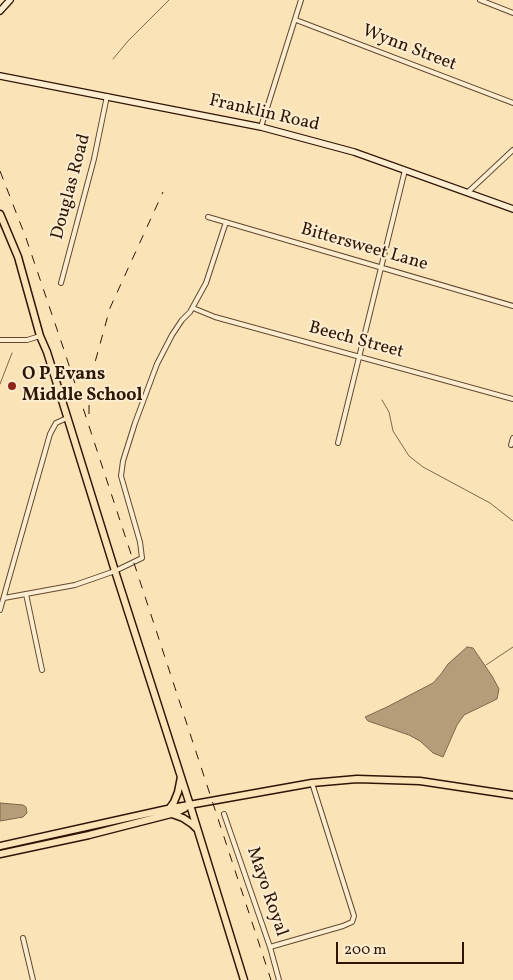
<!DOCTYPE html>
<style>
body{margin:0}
#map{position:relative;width:513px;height:980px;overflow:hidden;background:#fae3b6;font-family:Vollkorn,serif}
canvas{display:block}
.scale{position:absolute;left:336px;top:942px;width:128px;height:22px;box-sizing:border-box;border:2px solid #2f1505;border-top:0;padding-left:6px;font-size:15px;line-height:18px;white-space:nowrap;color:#2f1505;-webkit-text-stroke:4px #fcedd0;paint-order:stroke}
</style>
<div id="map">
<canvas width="513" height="980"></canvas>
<div class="scale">200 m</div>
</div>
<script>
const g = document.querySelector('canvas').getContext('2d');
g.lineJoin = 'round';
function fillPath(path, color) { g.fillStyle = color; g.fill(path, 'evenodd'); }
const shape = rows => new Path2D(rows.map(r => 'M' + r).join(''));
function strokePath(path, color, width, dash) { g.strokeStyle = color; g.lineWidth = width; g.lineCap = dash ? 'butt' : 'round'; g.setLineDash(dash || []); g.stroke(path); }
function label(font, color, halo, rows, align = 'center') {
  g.font = font + ' Vollkorn,serif'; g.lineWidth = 4; g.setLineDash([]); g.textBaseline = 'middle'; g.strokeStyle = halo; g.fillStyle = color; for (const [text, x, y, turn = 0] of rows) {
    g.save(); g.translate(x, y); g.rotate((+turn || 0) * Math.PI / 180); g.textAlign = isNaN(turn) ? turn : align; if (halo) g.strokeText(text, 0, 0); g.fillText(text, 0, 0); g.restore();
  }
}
const water = shape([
 [467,647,473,648,492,676,499,689,497,699,464,715,457,725,443,757,433,753,420,741,409,735,368,721,365,717,387,707,433,683,441,674,448,664,467,647],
 [0,803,23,805,26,807,27,813,23,817,0,821,0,803]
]);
fillPath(water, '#b59d7a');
strokePath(water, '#7f674b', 1);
strokePath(shape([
 [113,59,128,41,169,0],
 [0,384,12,353],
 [382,400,389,412,393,431,409,456,423,467,490,503,513,521],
 [486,665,513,647]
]), '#7f674b', 1);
const street = shape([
 [480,0,513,13],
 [296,20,513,103],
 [261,127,301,0],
 [467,193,513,150],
 [208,217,513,306],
 [61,283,94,159,107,96],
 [193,308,215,317,513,399],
 [0,340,27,340,40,336],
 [338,443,405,170],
 [511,445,513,438],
 [26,594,42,670],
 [4,598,75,585,115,571,142,558,140,542,121,476,123,461,135,423,157,364,172,335,182,320,190,312,206,283,226,222],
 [0,610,50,434,56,423,67,418],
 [224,814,270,947,279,980],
 [23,938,33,980],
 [270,947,343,926,352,922,354,916,312,783]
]);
const secondary = shape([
 [0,11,10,0],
 [0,76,261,127,354,152,513,209]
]);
const primary = shape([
 [0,214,18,257,40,336,47,352,115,571,190,805,244,980],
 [169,809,174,802,178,792,181,777],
 [172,814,183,818,192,824,196,828],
 [0,846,172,808,312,783,357,779,420,781,513,795],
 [0,854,89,835,175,813,185,808]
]);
strokePath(street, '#624831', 6);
strokePath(secondary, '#2f1505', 8);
strokePath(primary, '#2f1505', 9);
strokePath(street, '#fcedd0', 4);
strokePath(secondary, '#fcedd0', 5.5);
strokePath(primary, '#fae3b6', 6);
strokePath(shape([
 [0,171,26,238,63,347,271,980],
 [89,414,89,384,110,308,163,192]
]), '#2f1505', 1, [9, 9]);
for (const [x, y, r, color] of [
 [12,386,5,"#8f2418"]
]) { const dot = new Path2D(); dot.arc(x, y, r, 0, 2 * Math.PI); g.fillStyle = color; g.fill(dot); strokePath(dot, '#fcedd0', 2); }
label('18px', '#2f1505', '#fcedd0', [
 ["Wynn Street",409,49,21],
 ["Franklin Road",264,114,13],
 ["Douglas Road",72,187,-75],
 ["Bittersweet Lane",364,248,16],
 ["Beech Street",356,341,15],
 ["Mayo Royal",266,892,71]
]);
label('bold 18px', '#2f1505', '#fcedd0', [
 ["O P Evans",22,376],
 ["Middle School",22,397]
], 'left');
</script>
